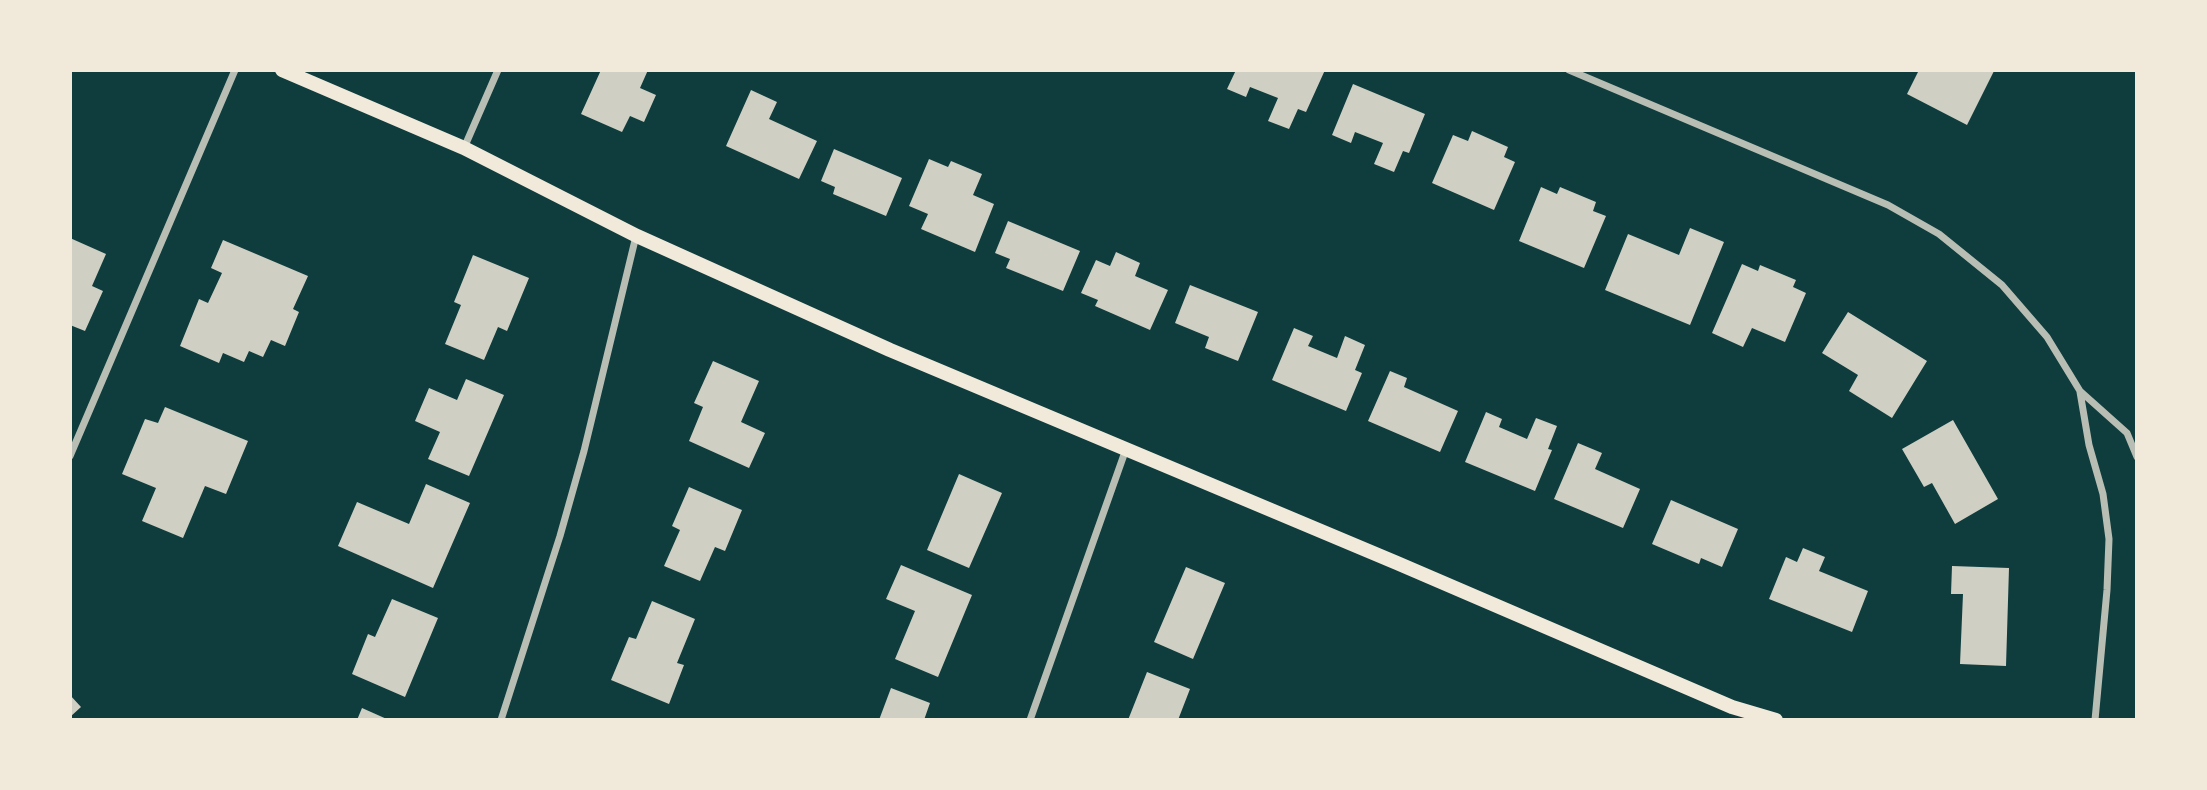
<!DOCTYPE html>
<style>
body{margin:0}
#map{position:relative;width:2207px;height:790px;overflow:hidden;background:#0f3d3e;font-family:Helvetica,sans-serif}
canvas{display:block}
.frame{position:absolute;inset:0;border:72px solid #f1e9da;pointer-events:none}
</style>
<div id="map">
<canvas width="2207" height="790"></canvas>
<div class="frame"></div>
</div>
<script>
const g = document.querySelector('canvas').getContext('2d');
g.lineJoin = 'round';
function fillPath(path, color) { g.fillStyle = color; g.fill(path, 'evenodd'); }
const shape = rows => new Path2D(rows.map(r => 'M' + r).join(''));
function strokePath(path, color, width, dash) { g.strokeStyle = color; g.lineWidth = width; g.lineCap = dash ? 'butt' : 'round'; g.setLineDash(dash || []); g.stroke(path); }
fillPath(shape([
 [601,70,648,70,640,88,656,95,644,122,630,116,622,132,581,114],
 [1236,70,1325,70,1306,112,1298,109,1289,129,1268,121,1278,98,1250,87,1246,97,1227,89],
 [1919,70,1993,70,1994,71,1967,125,1907,94],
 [1353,84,1425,114,1409,153,1403,151,1394,172,1374,164,1383,143,1355,132,1351,143,1332,135],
 [751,90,777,102,769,119,817,141,799,179,726,146],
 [1472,131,1508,147,1504,157,1515,162,1494,210,1432,183,1453,135,1468,141],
 [834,149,902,178,886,216,833,194,835,187,821,181],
 [929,159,948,167,951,161,982,174,973,195,994,204,975,252,921,229,928,214,909,206],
 [1541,187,1557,194,1560,187,1596,202,1593,211,1606,216,1584,268,1519,241],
 [1008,221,1080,251,1063,291,1006,268,1010,259,995,253],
 [1690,228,1724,242,1690,325,1605,290,1628,234,1679,255],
 [70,238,106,254,92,286,103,291,85,331,70,325],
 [223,240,308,276,293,309,299,312,285,346,271,340,263,357,249,351,244,362,223,353,219,363,180,346,199,299,208,303,222,273,211,268],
 [1116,252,1140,263,1135,276,1168,290,1150,330,1095,306,1098,300,1081,293,1096,260,1110,266],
 [473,255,529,278,507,331,498,327,484,360,445,344,461,305,454,302],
 [1742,264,1758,271,1760,265,1796,280,1793,287,1806,293,1785,342,1752,328,1743,347,1712,333],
 [1190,285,1258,312,1238,361,1205,348,1209,337,1175,323],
 [1848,312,1927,361,1892,418,1849,391,1858,375,1822,353],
 [1294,328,1313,336,1308,346,1337,358,1345,336,1365,345,1355,370,1362,373,1346,411,1272,380],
 [713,361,759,381,741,422,765,433,749,468,689,441,703,407,694,403],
 [1390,371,1407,378,1404,387,1458,411,1440,452,1368,421],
 [466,379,504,395,469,476,428,459,440,432,415,421,429,388,457,400],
 [165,407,248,441,226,494,205,486,183,538,142,521,156,488,122,474,145,419,158,423],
 [1486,412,1502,419,1499,427,1527,439,1536,418,1557,426,1548,449,1552,450,1535,491,1465,462],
 [1953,420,1998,499,1955,524,1932,483,1924,487,1902,449],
 [1578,443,1602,453,1595,469,1640,489,1623,528,1554,499],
 [959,474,1002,493,969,568,927,550],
 [426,484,470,503,433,588,338,546,357,502,409,524],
 [689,487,742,510,725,551,715,547,700,581,664,566,680,530,672,526],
 [1671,500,1738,529,1722,567,1701,558,1699,564,1652,544],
 [1803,548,1825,557,1819,571,1868,591,1852,632,1769,599,1786,557,1797,562],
 [901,565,972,595,938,677,895,659,915,611,886,599],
 [1952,566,2009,568,2006,666,1960,664,1963,594,1951,594],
 [1186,567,1225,583,1193,659,1154,642],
 [392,599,438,618,405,697,352,674,368,634,375,637],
 [652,601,695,619,677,663,684,665,669,704,611,680,629,637,636,639],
 [1147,672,1190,689,1178,720,1128,720],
 [891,688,930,703,924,720,879,720],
 [70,695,81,707,70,717],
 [362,708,389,720,357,720]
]), '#cfcfc3');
strokePath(shape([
 [1569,70,1888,205,1939,234,2002,285,2047,337,2080,391,2127,433,2137,457],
 [464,148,498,70],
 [2080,392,2089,445,2103,494,2109,539,2107,590,2095,720],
 [70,456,235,70],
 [501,720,560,536,584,451,636,236],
 [1030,720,1126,449]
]), '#b8beb3', 7);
strokePath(shape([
 [282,70,464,148,637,236,890,350,1397,563,1732,707,1776,720]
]), '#f1e9da', 14);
</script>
